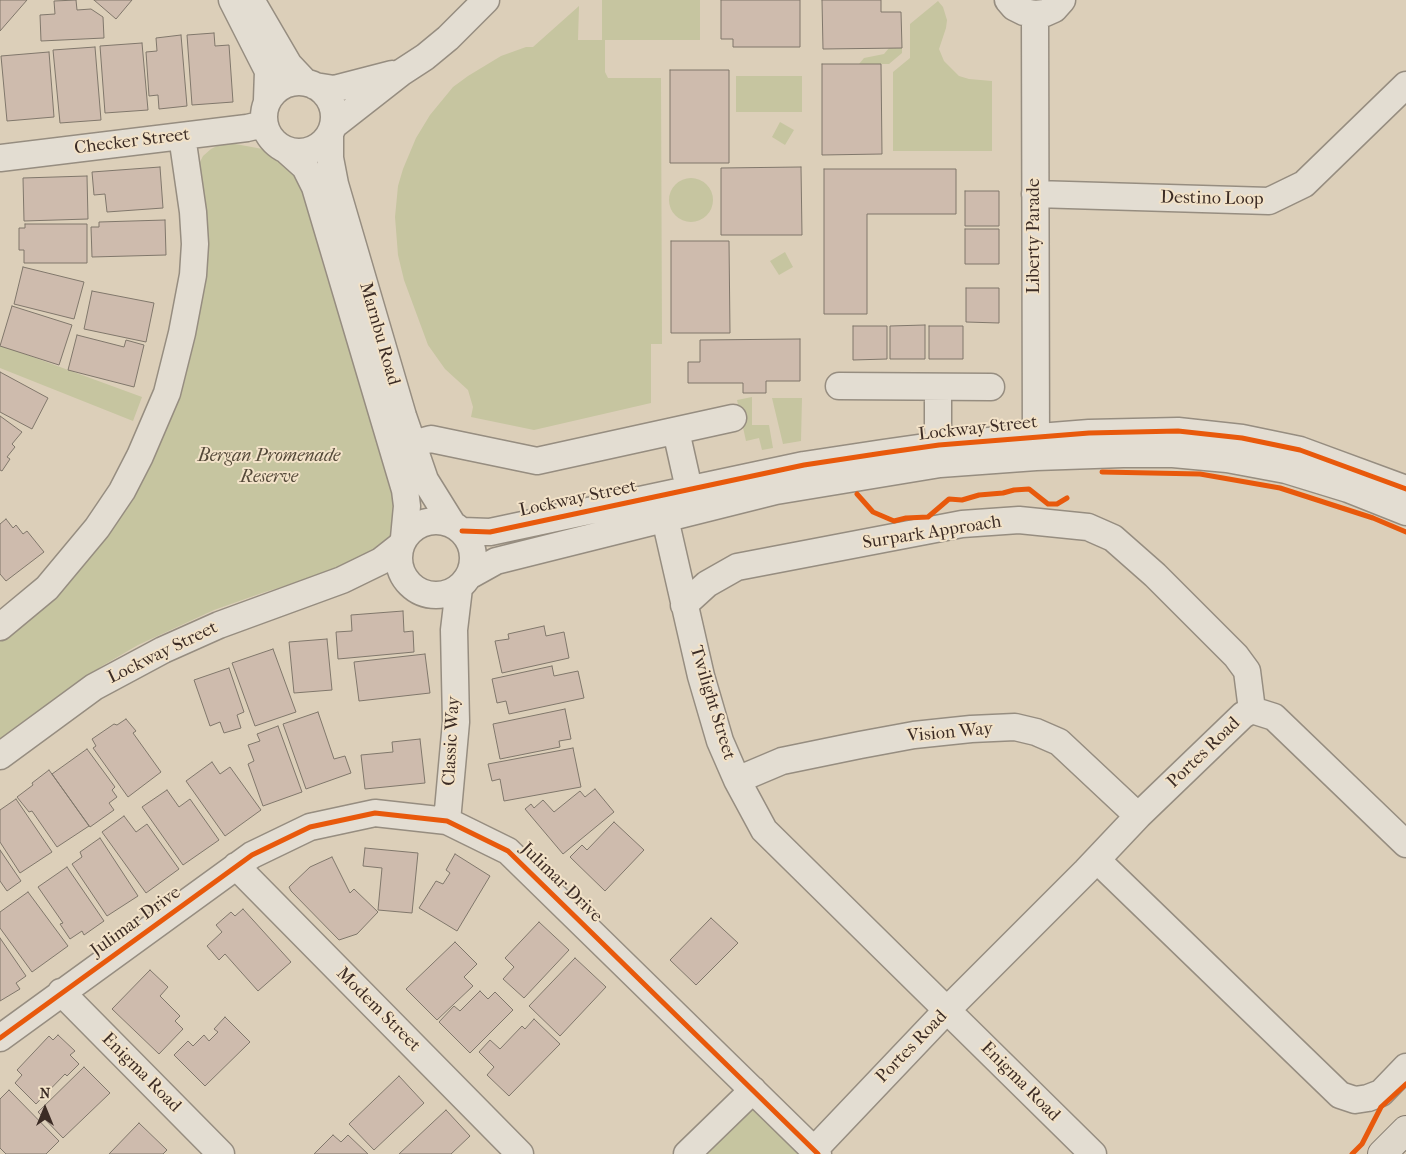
<!DOCTYPE html>
<style>
body{margin:0}
#map{position:relative;width:1406px;height:1154px;overflow:hidden;background:#dccfb9;font-family:"IM FELL French Canon",serif}
canvas{display:block}
.north{position:absolute;left:20px;top:1084px;width:50px;height:50px;-webkit-text-stroke:4px #f2e2c8;paint-order:stroke;rotate:0deg;font-size:14px;font-weight:700;line-height:20px;text-align:center;color:#3c2c25}
.north::after{content:'';display:block;margin:auto;width:18px;height:22px;background:#3c2c25;clip-path:polygon(50% 0,100% 100%,50% 72%,0 100%)}
</style>
<div id="map">
<canvas width="1406" height="1154"></canvas>
<div class="north">N</div>
</div>
<script>
const g = document.querySelector('canvas').getContext('2d');
g.lineJoin = 'round';
function fillPath(path, color) { g.fillStyle = color; g.fill(path, 'evenodd'); }
const shape = rows => new Path2D(rows.map(r => 'M' + r).join(''));
function strokePath(path, color, width, dash) { g.strokeStyle = color; g.lineWidth = width; g.lineCap = dash ? 'butt' : 'round'; g.setLineDash(dash || []); g.stroke(path); }
function label(font, color, halo, rows, align = 'center') {
  g.font = font + ' "IM FELL French Canon",serif'; g.lineWidth = 4; g.setLineDash([]); g.textBaseline = 'middle'; g.strokeStyle = halo; g.fillStyle = color; for (const [text, x, y, turn = 0] of rows) {
    g.save(); g.translate(x, y); g.rotate((+turn || 0) * Math.PI / 180); g.textAlign = isNaN(turn) ? turn : align; if (halo) g.strokeText(text, 0, 0); g.fillText(text, 0, 0); g.restore();
  }
}
fillPath(shape([
 [602,0,700,0,700,40,605,40,605,72,608,78,661,78,662,344,651,344,651,403,534,430,471,417,473,407,468,390,445,369,428,345,404,280,398,255,395,217,398,186,403,169,416,138,430,115,453,87,468,76,501,56,526,47,533,47,579,6,578,40,602,40],
 [938,1,943,7,947,20,946,28,939,49,944,61,959,76,969,79,992,81,992,151,893,151,893,72,910,58,910,24],
 [889,48,902,48,902,53,889,64,859,64,864,58,884,54],
 [736,76,802,76,802,112,736,112],
 [780,122,794,130,785,145,772,137],
 [230,143,268,150,276,155,286,162,301,182,324,247,319,251,328,281,335,281,360,367,355,370,364,401,370,401,393,479,396,536,359,563,262,593,214,610,138,645,102,666,0,739,0,636,50,596,176,388,198,166,203,156,211,149,221,144],
 '669 200a22 22 0 1 1 44 0a22 22 0 1 1-44 0Z',
 [785,252,793,267,779,275,770,261],
 [0,345,142,397,133,421,0,368],
 [752,397,752,425,769,425,773,448,762,450,759,438,746,441,737,400],
 [772,398,802,398,801,441,783,444],
 [753,1098,809,1154,696,1154]
]), '#c6c5a0');
const building = shape([
 [0,0,27,0,0,31,0,0],
 [76,0,77,10,91,9,103,17,104,38,41,41,40,15,55,14,54,1,76,0],
 [94,0,132,0,116,19,94,0],
 [721,0,800,0,800,47,733,47,733,39,721,39,721,0],
 [822,0,881,0,881,12,901,12,902,48,823,49,822,0],
 [214,33,215,46,229,45,233,102,192,105,187,35,214,33],
 [181,35,187,106,159,109,158,95,149,96,146,52,157,51,156,38,181,35],
 [142,43,148,110,105,113,100,46,142,43],
 [95,47,101,120,60,123,53,50,95,47],
 [49,52,54,117,7,121,1,56,49,52],
 [822,64,881,64,882,154,822,155,822,64],
 [670,70,729,70,729,163,670,163,670,70],
 [160,167,163,208,107,212,105,194,94,195,92,172,160,167],
 [801,167,802,235,721,235,721,168,801,167],
 [824,169,956,169,956,214,867,214,867,314,824,314,824,169],
 [87,176,88,219,24,221,23,178,87,176],
 [965,191,999,191,999,226,965,226,965,191],
 [165,220,166,255,92,257,91,227,99,227,99,222,165,220],
 [25,224,87,224,87,263,24,263,24,250,19,250,19,228,25,228,25,224],
 [965,229,999,229,999,264,965,264,965,229],
 [671,241,729,241,730,333,671,333,671,241],
 [23,267,84,282,74,319,14,304,23,267],
 [966,288,999,288,999,323,966,322,966,288],
 [92,291,154,303,146,342,84,329,92,291],
 [12,306,72,325,59,365,0,346,12,306],
 [925,325,925,359,890,359,890,326,925,325],
 [853,326,887,326,887,359,853,360,853,326],
 [929,326,963,326,963,359,929,359,929,326],
 [77,335,124,347,126,340,144,345,134,387,68,370,77,335],
 [800,339,800,381,766,381,766,393,743,393,743,383,688,383,688,362,700,362,700,340,800,339],
 [0,372,48,398,32,429,0,412,0,372],
 [0,416,22,432,12,444,15,447,7,457,10,459,2,471,0,470,0,416],
 [6,519,13,528,16,525,23,534,27,531,44,552,6,581,0,574,0,524,6,519],
 [403,611,404,632,413,631,414,652,338,659,336,632,352,631,351,615,403,611],
 [544,626,546,636,564,632,569,658,502,673,495,641,509,639,508,634,544,626],
 [327,639,332,690,294,693,289,642,327,639],
 [273,649,296,712,255,726,232,663,273,649],
 [425,654,430,693,359,701,354,662,425,654],
 [552,666,554,676,578,671,584,698,509,714,506,701,497,703,492,679,552,666],
 [229,668,244,712,237,715,241,728,224,733,220,722,210,726,194,680,229,668],
 [565,709,571,739,559,741,560,747,500,759,493,724,565,709],
 [318,712,334,759,345,756,351,773,306,789,283,724,318,712],
 [126,719,136,731,133,733,161,772,128,797,93,748,96,746,92,739,114,724,117,725,126,719],
 [278,726,302,792,263,806,248,764,254,761,248,745,260,741,257,734,278,726],
 [420,739,425,783,365,789,361,755,393,752,392,742,420,739],
 [573,748,581,787,504,801,500,779,492,781,488,764,573,748],
 [87,749,115,787,112,790,117,797,109,803,114,810,90,827,52,774,87,749],
 [212,762,220,774,230,767,261,810,225,836,186,781,212,762],
 [49,770,89,826,57,847,32,811,29,812,17,797,33,785,32,783,49,770],
 [595,789,614,812,563,854,525,809,531,804,534,808,543,800,554,812,580,791,585,797,595,789],
 [167,790,179,807,190,799,219,840,183,865,142,807,167,790],
 [16,799,52,852,20,873,0,842,0,810,16,799],
 [124,816,136,832,147,824,179,869,146,893,102,832,124,816],
 [614,822,644,850,605,891,570,857,582,845,587,850,614,822],
 [100,838,138,896,107,916,72,864,82,857,80,852,100,838],
 [365,848,418,853,412,913,378,910,382,868,363,866,365,848],
 [0,850,21,881,7,891,0,881,0,850],
 [455,854,490,876,457,931,419,908,436,881,443,884,450,873,446,870,455,854],
 [332,857,350,893,354,889,378,912,357,934,339,940,291,891,289,887,310,867,332,857],
 [67,867,104,921,84,935,82,931,70,939,60,924,63,923,38,887,67,867],
 [28,892,68,946,32,972,0,928,0,912,28,892],
 [243,909,291,962,258,991,225,954,219,960,207,946,222,932,216,925,231,912,235,916,243,909],
 [711,918,738,943,696,985,670,960,711,918],
 [539,922,569,950,524,998,503,979,514,967,505,958,539,922],
 [0,938,26,976,16,983,20,989,0,1001,0,938],
 [455,942,477,964,464,977,473,986,437,1020,406,989,455,942],
 [575,958,606,987,560,1036,529,1006,575,958],
 [150,970,168,987,160,996,180,1016,175,1021,183,1029,159,1054,112,1009,150,970],
 [480,991,488,999,495,992,513,1010,470,1053,439,1022,454,1006,460,1011,480,991],
 [225,1017,250,1042,205,1086,174,1055,188,1041,193,1046,204,1035,209,1041,218,1032,214,1029,225,1017],
 [534,1019,560,1044,509,1096,487,1075,494,1067,479,1052,490,1040,500,1049,522,1026,525,1029,534,1019],
 [58,1035,75,1051,70,1055,79,1064,67,1076,65,1074,36,1104,15,1083,22,1075,17,1070,49,1036,53,1040,58,1035],
 [84,1067,110,1093,63,1138,38,1112,84,1067],
 [399,1076,424,1103,374,1150,349,1124,399,1076],
 [9,1090,59,1141,46,1154,6,1154,0,1148,0,1099,9,1090],
 [446,1110,470,1136,451,1154,399,1154,446,1110],
 [139,1123,167,1150,163,1154,109,1154,139,1123],
 [333,1135,341,1142,348,1135,368,1154,314,1154,333,1135]
]);
fillPath(building, '#cebbad');
strokePath(building, '#80776b', 1);
const minor = shape([
 [232,0,268,71,267,100],
 [251,0,289,65,305,82],
 [1008,0,1014,7,1024,12,1035,14,1045,13,1054,9,1062,0],
 [1035,14,1036,453],
 '264 117a35 35 0 1 1 70 0a35 35 0 1 1-70 0Z',
 [315,86,334,89,392,74],
 [333,126,402,72,425,57,448,38,486,0],
 [330,134,330,158,335,184,403,416,425,480,453,525],
 [286,150,305,167,315,187,405,490,407,506,404,538],
 [0,158,247,128,264,124],
 [1035,194,1269,201,1304,184,1406,85],
 [839,386,991,387],
 [938,387,938,427,940,461],
 [676,431,689,489],
 [412,444,431,439,537,461,733,418],
 [661,501,701,676,720,741,737,780,764,830,1093,1154],
 '399 558a37 37 0 1 1 74 0a37 37 0 1 1-74 0Z',
 [462,531,490,532,804,465,883,453,939,445,1089,433,1178,431,1242,438,1300,450,1406,489],
 [469,576,496,561,776,491,940,464,1036,457,1123,454,1173,454,1227,459,1286,470,1348,489,1406,512],
 [684,605,707,584,737,567,962,524,1019,520,1088,527,1113,538,1155,575,1236,656,1247,671,1252,710],
 [0,627,47,588,97,528,122,491,140,456,167,393,182,333,193,275,195,244,193,212,182,136],
 [0,756,94,687,163,650,219,625,342,580,381,561,400,546],
 [737,780,782,761,860,745,914,735,971,729,1015,727,1036,732,1059,742,1138,816],
 [447,821,456,722,454,630,459,588],
 [1097,860,1340,1095,1355,1100,1368,1098,1381,1093,1406,1067],
 [236,866,520,1154],
 [61,992,221,1154],
 [0,1038,252,855,310,827,375,813,447,821,508,851,818,1154],
 [814,1150,947,1010,1086,871,1138,816,1243,715,1252,710,1274,717,1406,844],
 [687,1154,753,1090]
]);
const major = shape([
 [1382,1154,1406,1130]
]);
strokePath(minor, '#968d80', 29);
strokePath(major, '#80776b', 30);
strokePath(minor, '#e3ddd2', 26);
strokePath(major, '#ded7ca', 28);
strokePath(shape([
 [1102,472,1200,474,1280,488,1373,518,1406,532],
 [857,494,873,512,894,521,906,518,928,517,949,499,962,500,979,495,1003,493,1014,490,1029,489,1048,504,1057,504,1067,498],
 [462,531,490,532,804,465,883,453,939,445,1089,433,1178,431,1242,438,1300,450,1406,489],
 [0,1038,252,855,310,827,375,813,447,821,508,851,818,1154],
 [1352,1154,1362,1144,1381,1107,1406,1084]
]), '#e8590c', 5);
label('18px', '#3c2c25', '#f2e2c8', [
 ["Checker Street",132,142,-7],
 ["Destino Loop",1212,199,1],
 ["Liberty Parade",1035,236,-90],
 ["Marnbu Road",379,334,74],
 ["Lockway Street",978,429,-6],
 ["Lockway Street",578,499,-12],
 ["Surpark Approach",932,533,-9],
 ["Lockway Street",163,653,-26],
 ["Twilight Street",712,703,73],
 ["Vision Way",950,733,-5],
 ["Classic Way",452,741,-87],
 ["Portes Road",1204,753,-44],
 ["Julimar Drive",561,883,44],
 ["Julimar Drive",136,922,-36],
 ["Modem Street",378,1010,45],
 ["Portes Road",912,1047,-46],
 ["Enigma Road",141,1073,45],
 ["Enigma Road",1020,1082,45]
]);
label('italic 18px', '#544939', '#f2e2c8', [
 ["Bergan Promenade",269,457],
 ["Reserve",269,478]
]);
</script>
